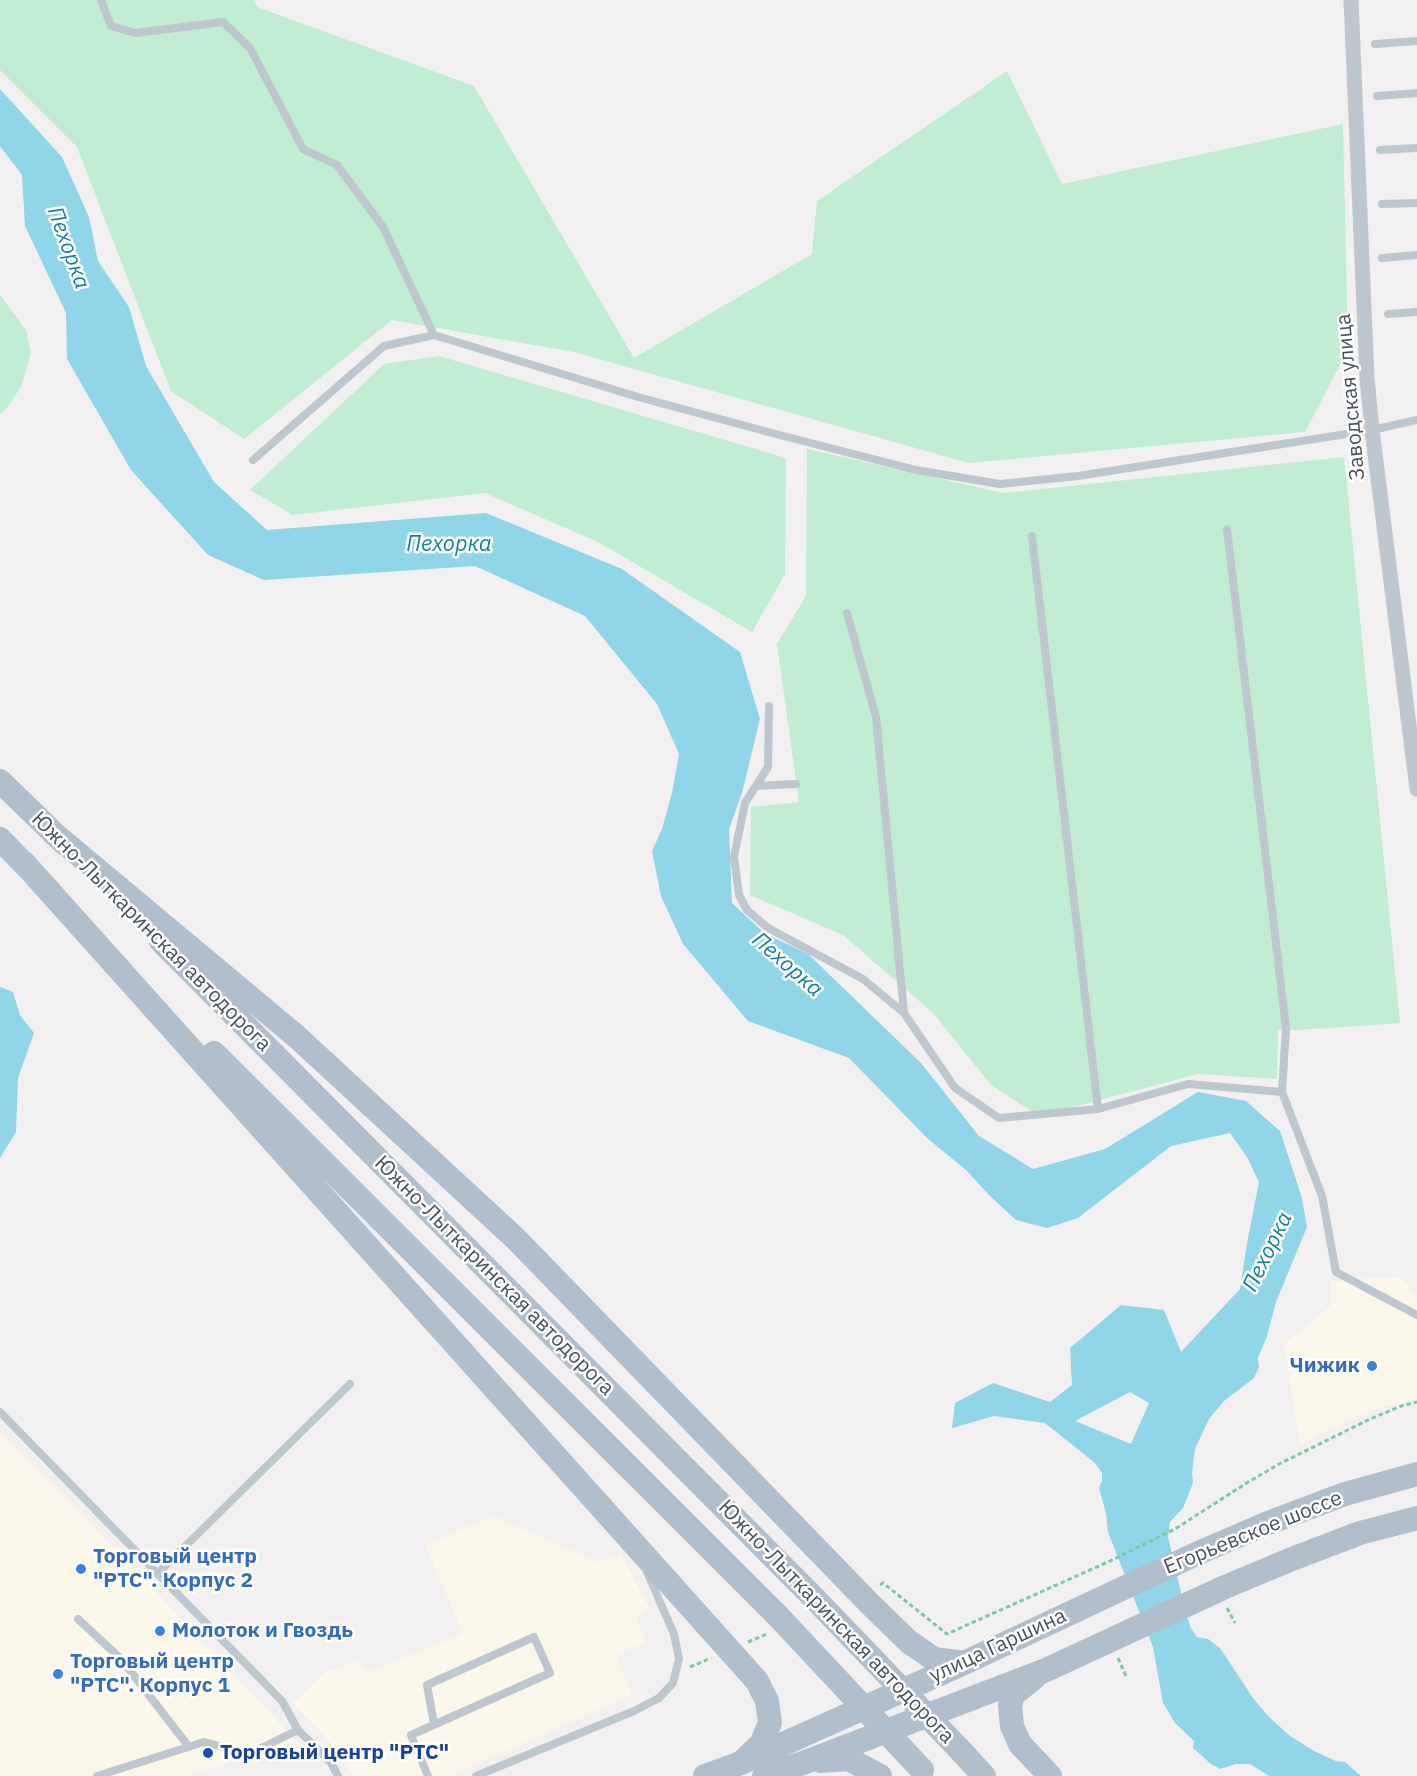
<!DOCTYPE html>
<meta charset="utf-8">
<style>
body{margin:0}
canvas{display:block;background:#f2f0f0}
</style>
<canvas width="1417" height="1776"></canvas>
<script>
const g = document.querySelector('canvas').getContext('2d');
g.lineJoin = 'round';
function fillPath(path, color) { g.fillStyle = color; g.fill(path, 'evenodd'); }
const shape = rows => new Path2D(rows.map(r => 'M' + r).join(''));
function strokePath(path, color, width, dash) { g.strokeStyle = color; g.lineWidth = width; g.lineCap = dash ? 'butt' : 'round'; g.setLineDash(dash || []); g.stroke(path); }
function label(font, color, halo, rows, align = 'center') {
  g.font = font + ' "IBM Plex Sans",sans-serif'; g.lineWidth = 5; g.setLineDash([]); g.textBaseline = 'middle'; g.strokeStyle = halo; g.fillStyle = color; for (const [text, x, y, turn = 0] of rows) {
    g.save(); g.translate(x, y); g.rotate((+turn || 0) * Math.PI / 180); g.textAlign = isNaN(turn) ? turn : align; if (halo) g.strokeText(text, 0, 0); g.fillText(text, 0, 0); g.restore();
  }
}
fillPath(shape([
 [1400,1277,1417,1296,1417,1399,1378,1408,1300,1444,1284,1344,1330,1307,1331,1281],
 [0,1432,130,1564,296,1741,188,1776,0,1776],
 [493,1516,598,1562,621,1554,650,1610,636,1617,646,1642,616,1656,632,1695,451,1776,353,1776,341,1754,293,1703,326,1672,357,1660,367,1672,463,1633,425,1545]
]), '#fbf7eb');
fillPath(shape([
 [0,0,254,0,257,7,474,86,634,358,812,254,817,201,1007,71,1062,184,1343,124,1348,350,1305,432,969,463,574,352,392,320,244,439,171,391,77,147,0,70],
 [0,295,26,330,31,353,21,387,6,409,0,414],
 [439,356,786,458,785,574,752,632,598,542,485,493,293,515,250,490,384,364],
 [807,449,1004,493,1344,457,1400,1023,1300,1030,1278,1030,1277,1079,1198,1074,1039,1116,991,1085,933,1013,843,935,750,895,751,807,799,802,777,644,806,596]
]), '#c1edd2');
fillPath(shape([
 [0,89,62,157,89,217,98,261,129,307,146,366,214,482,267,530,486,513,622,569,740,652,760,719,742,793,729,829,732,903,764,933,808,954,921,1063,979,1136,1033,1169,1105,1149,1198,1092,1246,1101,1280,1131,1302,1198,1307,1227,1276,1302,1267,1336,1258,1358,1259,1367,1254,1378,1224,1401,1209,1419,1195,1449,1192,1473,1193,1483,1183,1508,1170,1522,1168,1537,1186,1614,1191,1628,1197,1637,1208,1639,1220,1648,1253,1698,1268,1716,1290,1736,1314,1751,1336,1761,1345,1762,1361,1776,1269,1776,1250,1764,1236,1764,1220,1769,1211,1764,1193,1748,1194,1741,1175,1723,1163,1703,1153,1647,1108,1532,1106,1513,1099,1488,1102,1481,1102,1473,1095,1463,1045,1423,994,1416,952,1428,955,1403,993,1383,1050,1402,1072,1385,1070,1348,1121,1305,1164,1310,1181,1352,1240,1289,1247,1243,1259,1182,1247,1157,1230,1133,1171,1146,1078,1218,1047,1228,1016,1220,991,1197,966,1170,927,1138,849,1058,748,1021,683,944,661,896,652,851,662,829,672,793,679,754,657,704,585,616,475,566,264,580,208,555,131,470,67,359,66,313,25,226,22,175,0,146],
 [1130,1392,1149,1403,1131,1444,1075,1421],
 [0,987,13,992,20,1015,34,1033,18,1078,16,1132,0,1158]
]), '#90d5e8');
strokePath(shape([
 [880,1585,883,1583,947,1634,1110,1561,1175,1529,1245,1484,1279,1464,1368,1420,1401,1406,1417,1402],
 [1227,1608,1235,1623],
 [748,1642,767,1634],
 [1118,1658,1126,1676],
 [690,1667,711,1658]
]), '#7acaa3', 3, [4.5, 3]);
strokePath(shape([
 [101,0,111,26,135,33,223,22,250,48,303,149,337,165,383,227,434,335],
 [1375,44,1417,41],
 [1377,96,1417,93],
 [1380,150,1417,148],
 [1382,204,1417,203],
 [1382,258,1417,255],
 [1388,314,1417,312],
 [253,460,384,346,434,335,638,397,772,433,916,470,1000,484,1078,476,1372,430,1417,420],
 [1227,529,1286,1028,1282,1092,1322,1196,1336,1272,1417,1315],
 [1032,536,1098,1109,1188,1084,1282,1092],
 [847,613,876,717,904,1013,955,1088,999,1118,1098,1109],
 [769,706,768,767,745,803,734,857,739,895,747,910,768,928,863,979,904,1013],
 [756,786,796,784],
 [0,1412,282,1701,298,1730,331,1763,338,1776],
 [157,1574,350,1384],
 [78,1619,121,1659,189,1747],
 [97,1776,204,1742,249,1754,298,1730],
 [428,1776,411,1735,550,1673,534,1637,427,1685,434,1724],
 [476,1776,634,1711,659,1698,673,1683,679,1659,674,1634,647,1572]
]), '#bfc7ce', 8);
strokePath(shape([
 [1351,0,1367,378,1372,430,1417,789]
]), '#bfc7ce', 15);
strokePath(shape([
 [0,781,65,844],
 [53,833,296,1036,516,1239,868,1602,909,1642,934,1659,964,1663],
 [0,839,34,874],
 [24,863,757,1681,767,1701,770,1723,761,1744,741,1763],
 [161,941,815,1599],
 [214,1053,777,1615],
 [1034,1678,1013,1695,1010,1705,1012,1726,1020,1744,1050,1776],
 [962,1752,984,1776],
 [820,1761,849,1759,880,1776],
 [705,1776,741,1763,964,1663,1196,1554,1268,1523,1345,1494,1417,1474],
 [764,1776,803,1763,1046,1670,1225,1587,1292,1559,1360,1533,1417,1518]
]), '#b1bfcd', 24);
strokePath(shape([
 [815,1599,962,1752],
 [777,1615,922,1770]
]), '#b1bfcd', 24);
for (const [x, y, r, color] of [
 [1372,1366,6,"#3f7fe0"],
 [81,1569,6,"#3f7fe0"],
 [160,1631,6,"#3f7fe0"],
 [58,1674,6,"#3f7fe0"],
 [208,1753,6,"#1a4fb4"]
]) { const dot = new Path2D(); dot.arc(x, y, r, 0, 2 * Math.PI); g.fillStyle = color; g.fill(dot); strokePath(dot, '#fff', 2); }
label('21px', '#49535c', '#fff', [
 ["Заводская улица",1351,397,-95],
 ["Южно-Лыткаринская автодорога",151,932,45],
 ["Южно-Лыткаринская автодорога",494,1276,45],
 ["Егорьевское шоссе",1253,1533,-22],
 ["Южно-Лыткаринская автодорога",836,1622,46],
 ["улица Гаршина",998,1646,-25]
]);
label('bold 21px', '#366cbe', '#fff', [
 ["Чижик",1360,1366,"right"],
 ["Торговый центр",93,1557],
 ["\"РТС\". Корпус 2",93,1581],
 ["Молоток и Гвоздь",172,1631],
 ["Торговый центр",70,1662],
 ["\"РТС\". Корпус 1",70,1686]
], 'left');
label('bold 21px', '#164399', '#fff', [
 ["Торговый центр \"РТС\"",220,1753]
], 'left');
label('italic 22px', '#13809e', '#fff', [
 ["Пехорка",68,248,70],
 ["Пехорка",449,545],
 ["Пехорка",787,965,41],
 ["Пехорка",1268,1252,-64]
]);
</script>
